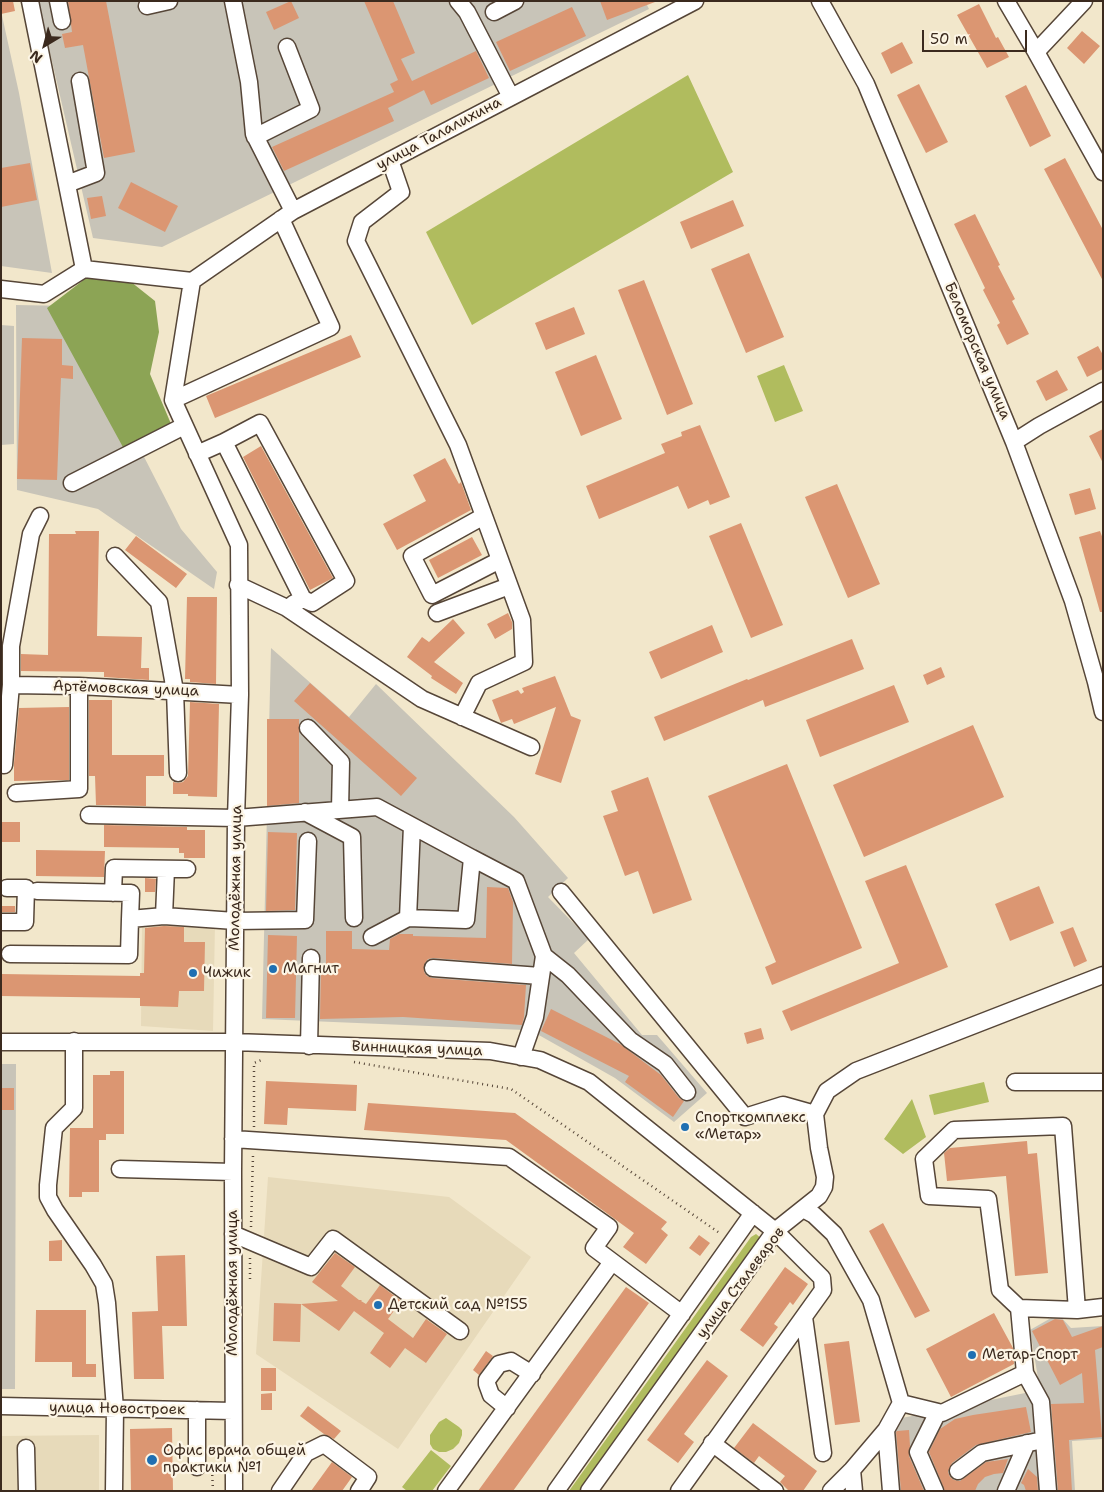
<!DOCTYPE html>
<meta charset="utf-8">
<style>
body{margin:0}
#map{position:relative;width:1104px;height:1492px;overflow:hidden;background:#f2e7cb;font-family:"Shantell Sans",sans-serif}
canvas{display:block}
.frame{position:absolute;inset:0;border:2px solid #3b2a1e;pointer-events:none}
.north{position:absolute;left:20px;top:20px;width:50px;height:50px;-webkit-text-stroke:4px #fcf5e5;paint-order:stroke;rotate:217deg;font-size:14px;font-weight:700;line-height:20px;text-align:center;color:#3b2a1e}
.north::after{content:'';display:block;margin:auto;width:18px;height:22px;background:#3b2a1e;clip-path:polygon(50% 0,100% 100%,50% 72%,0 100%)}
.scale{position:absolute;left:922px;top:30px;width:105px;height:22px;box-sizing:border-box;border:2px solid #3b2a1e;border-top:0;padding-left:6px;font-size:15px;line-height:18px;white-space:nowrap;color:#3b2a1e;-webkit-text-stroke:4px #fcf5e5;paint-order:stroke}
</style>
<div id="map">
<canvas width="1104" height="1492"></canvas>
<div class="frame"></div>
<div class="north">N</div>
<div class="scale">50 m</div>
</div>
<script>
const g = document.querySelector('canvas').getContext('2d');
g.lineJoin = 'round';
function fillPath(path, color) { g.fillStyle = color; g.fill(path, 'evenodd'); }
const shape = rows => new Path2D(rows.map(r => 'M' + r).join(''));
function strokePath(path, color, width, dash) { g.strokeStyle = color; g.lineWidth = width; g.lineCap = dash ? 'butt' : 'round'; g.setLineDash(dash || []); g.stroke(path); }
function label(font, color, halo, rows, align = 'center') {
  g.font = font + ' "Shantell Sans",sans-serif'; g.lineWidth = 4.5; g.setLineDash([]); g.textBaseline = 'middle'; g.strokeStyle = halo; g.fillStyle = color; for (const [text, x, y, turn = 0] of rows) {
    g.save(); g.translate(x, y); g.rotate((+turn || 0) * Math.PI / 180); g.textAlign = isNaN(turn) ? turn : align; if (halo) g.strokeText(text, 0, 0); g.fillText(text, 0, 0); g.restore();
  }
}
fillPath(shape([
 [142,922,215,923,213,1031,141,1026],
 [268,1177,449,1197,531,1257,398,1449,256,1354],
 [99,1435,99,1491,1,1491,1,1436]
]), '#e7daba');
fillPath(shape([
 [38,1,645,1,649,9,162,247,93,238],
 [1,11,19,93,52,273,1,266],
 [16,305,71,306,140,449,181,529,217,572,214,589,98,509,17,490],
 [1,325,14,326,14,444,1,445],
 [271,648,349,717,376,684,514,817,568,878,548,897,589,939,574,953,642,1035,657,1035,707,1093,674,1122,615,1078,537,1034,524,1030,262,1019],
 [1,1064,16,1064,15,1389,1,1389],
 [1058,1314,1071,1328,1103,1326,1103,1439,1072,1441,1075,1491,891,1491,892,1420,1040,1390,1030,1330]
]), '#c8c4b8');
fillPath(shape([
 [688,75,733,172,472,325,426,232],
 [784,365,803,411,775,422,757,376],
 [984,1082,989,1102,934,1115,929,1095],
 [912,1099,926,1137,903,1154,884,1139],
 [756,1234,762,1239,584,1491,569,1491,751,1237],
 [446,1418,459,1427,462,1430,462,1435,459,1443,453,1449,446,1452,439,1452,433,1449,430,1444,430,1435,439,1422],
 [431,1450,451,1466,432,1491,407,1491,402,1487]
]), '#b0bc5e');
fillPath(shape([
 [94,272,121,274,155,301,159,332,150,374,174,431,124,449,47,308]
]), '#8ca455');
fillPath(shape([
 [1,1,13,1,15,11,1,14],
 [68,1,106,1,135,152,104,158,83,45,65,48,62,34,72,32],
 [291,1,299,18,274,30,266,12],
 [364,1,393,1,415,53,401,59,412,81,476,51,489,78,431,105,424,90,388,108,394,121,284,171,272,147,394,92,390,84,398,80],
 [600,1,654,1,655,2,607,20],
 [979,4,996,38,998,37,1009,57,987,68,957,15],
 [572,7,586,36,510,71,496,42],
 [1082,31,1100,46,1084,64,1067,48],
 [902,42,913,63,891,74,881,53],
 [919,84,948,142,926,153,897,95],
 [1026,85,1051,136,1030,147,1005,96],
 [1065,158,1103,230,1103,281,1044,169],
 [30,163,37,200,1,207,1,168],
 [131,182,178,206,165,232,118,208],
 [102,196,106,216,91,219,87,198],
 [733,200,744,226,691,249,680,222],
 [975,214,1000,265,998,266,1015,299,1012,301,1029,334,1007,345,997,325,1000,323,983,290,985,288,954,224],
 [749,253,784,337,746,353,711,269],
 [644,280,693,404,667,415,618,290],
 [574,307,585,334,546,350,535,323],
 [351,335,361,357,215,418,206,396],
 [22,338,62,339,62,365,73,366,73,379,61,378,57,480,17,479],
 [1098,346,1103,355,1103,369,1087,377,1077,357],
 [596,355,622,419,581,436,555,372],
 [1057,370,1068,390,1046,401,1036,381],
 [700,425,730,497,710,505,708,500,688,509,678,486,599,519,586,486,665,453,661,444,682,436,681,432],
 [1103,429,1103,463,1089,436],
 [261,446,333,578,310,590,243,457],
 [445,458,459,484,461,482,471,510,397,550,383,524,426,501,413,475],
 [837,484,880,584,848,598,805,497],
 [1090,488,1096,509,1075,515,1069,494],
 [741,523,783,625,751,638,709,536],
 [75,531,99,531,97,636,142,637,141,668,149,668,149,680,104,677,104,672,21,671,21,654,48,655,49,534,76,534],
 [1100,531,1103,539,1103,612,1100,612,1079,537],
 [136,536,187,574,176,588,125,550],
 [472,537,482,555,438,578,429,560],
 [187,597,217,597,216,684,190,682,190,679,185,679],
 [508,613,512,622,512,629,495,639,487,624],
 [453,619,465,633,434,662,463,683,456,694,431,678,432,676,407,657,422,637,429,642],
 [712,625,723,652,661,679,649,652],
 [852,639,864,669,765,707,763,700,664,741,654,717,747,679,748,680],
 [941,667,945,677,927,685,923,675],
 [555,676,571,716,581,720,561,783,535,774,556,707,514,724,512,719,501,723,492,700,518,690,521,694,524,692,522,688],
 [310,683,417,778,401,796,294,701],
 [894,685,909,722,820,757,806,720],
 [89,700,112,700,112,755,164,755,164,776,146,776,146,806,96,805,95,776,89,776],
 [190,702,219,704,217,797,188,796,188,794,173,794,173,782,178,783,183,782,188,776],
 [69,707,69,780,14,781,14,763,19,708],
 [267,719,299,719,299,803,267,806],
 [973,725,1004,797,864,857,833,785],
 [787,764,862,948,772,985,765,967,776,962,708,796],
 [648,777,692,900,653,914,638,871,625,876,603,816,618,811,611,791],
 [1,822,20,822,20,842,1,842],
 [104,825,187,827,187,830,205,830,205,858,184,858,184,853,179,853,179,848,104,847],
 [268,832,297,833,295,910,266,911],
 [36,850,105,851,104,877,36,876],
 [906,865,948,967,791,1031,782,1011,899,963,865,881],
 [145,878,156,879,155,892,145,892],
 [1039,886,1054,923,1010,941,995,904],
 [487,887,508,888,513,902,512,964,433,958,428,959,425,963,424,972,427,976,432,978,526,985,524,1017,522,1025,403,1017,320,1019,321,966,326,966,326,931,352,931,352,949,389,950,390,939,399,934,413,934,413,936,486,938],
 [1,906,15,906,15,912,1,912],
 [164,926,184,927,184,942,205,942,204,991,179,991,178,1007,140,1006,140,998,1,996,1,974,140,976,140,973,144,973,145,928],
 [1073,927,1087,961,1074,967,1060,932],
 [268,935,297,936,295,1018,266,1018],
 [551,1009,620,1044,661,1075,679,1098,684,1101,673,1117,625,1082,629,1076,541,1031],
 [761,1028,764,1039,747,1044,744,1033],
 [110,1071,124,1071,124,1134,106,1134,106,1140,99,1140,99,1192,82,1192,82,1197,69,1197,70,1128,93,1128,93,1075,110,1075],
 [266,1081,357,1085,356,1111,288,1108,287,1125,264,1124],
 [1,1088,14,1088,14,1110,1,1110],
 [368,1103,515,1113,667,1222,661,1229,668,1235,646,1264,623,1247,634,1233,506,1140,364,1130],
 [1027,1141,1028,1154,1037,1153,1048,1273,1015,1276,1006,1176,947,1181,944,1153,950,1148],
 [883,1223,930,1311,915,1318,869,1231],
 [699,1235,710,1243,700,1256,689,1248],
 [62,1240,62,1261,49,1261,49,1241],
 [335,1253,355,1267,341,1286,359,1300,362,1300,361,1301,366,1304,380,1285,401,1301,388,1319,413,1338,426,1319,447,1334,426,1363,405,1348,390,1368,370,1353,384,1333,354,1311,339,1331,301,1304,338,1301,312,1282],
 [185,1255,187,1326,162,1326,164,1379,134,1379,132,1312,158,1311,156,1256],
 [785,1267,808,1284,793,1305,790,1302,774,1324,778,1327,763,1347,740,1330],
 [626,1287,649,1303,566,1418,513,1491,478,1491],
 [274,1303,301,1304,300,1342,273,1341],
 [36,1310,86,1310,86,1364,96,1364,96,1377,72,1377,72,1362,35,1362],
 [994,1313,1013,1348,1014,1364,951,1397,926,1349],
 [1055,1319,1063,1320,1072,1337,1103,1326,1103,1347,1095,1350,1102,1437,1069,1440,1072,1491,1058,1491,1051,1404,1084,1403,1082,1373,1060,1385,1032,1331],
 [849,1341,860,1422,835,1425,824,1344],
 [486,1351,493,1356,479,1375,473,1370],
 [707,1360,728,1376,684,1434,694,1442,678,1463,647,1440],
 [261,1368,276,1368,276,1391,261,1391],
 [272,1393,272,1410,261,1410,261,1394],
 [308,1406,341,1431,334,1439,324,1434,300,1416],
 [1026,1407,1031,1432,976,1445,952,1463,948,1472,950,1477,954,1480,960,1481,986,1462,1008,1459,1003,1473,994,1474,985,1477,978,1484,975,1491,945,1491,929,1452,940,1429,955,1419,973,1415],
 [753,1423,817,1471,803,1491,789,1491,780,1482,785,1476,759,1456,754,1463,734,1448],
 [172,1428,173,1491,131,1491,130,1429],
 [909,1430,910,1446,909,1456,924,1491,901,1491,896,1432,897,1431],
 [332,1462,352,1477,342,1491,311,1491],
 [1028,1469,1037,1477,1038,1491,1026,1491,1024,1485,1021,1483]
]), '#db9672');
const minor = shape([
 [30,1,84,269],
 [58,1,62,21],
 [233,1,249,82,254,134,293,211],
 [458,1,467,12,511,97],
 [820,1,866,84,1014,442,1073,601,1096,682,1103,712],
 [1006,1,1036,52,1103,172],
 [147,6,169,1],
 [494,12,515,1],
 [1036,52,1084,1],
 [255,137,311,109,287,47],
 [390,160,401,192,362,222,356,241,458,445,522,620,524,662,479,683,462,717],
 [67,184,96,173,80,81],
 [192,281,173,400,239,545,240,695,236,818,233,1172,234,1491],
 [192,281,293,211,695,1],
 [1,289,44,294,84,269,192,281],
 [173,400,331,327,281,219],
 [224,442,260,423,346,581,312,603,303,599],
 [1014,442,1039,426,1103,391],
 [197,454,224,442,303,599,293,604],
 [72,483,184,426],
 [484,516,412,556,432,595,500,560],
 [115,556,159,602,175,691,178,773],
 [238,585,287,608,422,699,531,747],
 [437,613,509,586],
 [11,685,79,686,240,695],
 [308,728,341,762,340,810],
 [4,765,11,685,11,646,31,534,40,516],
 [16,793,79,789,79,686],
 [305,812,352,837,354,918],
 [89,815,236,818,377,807,472,858,466,920,408,918,412,826],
 [472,858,516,881,544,956],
 [37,891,131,893,130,919],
 [561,892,745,1117,783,1105,815,1114],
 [113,893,114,868,187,869],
 [164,916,166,869],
 [1,922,25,922,26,888,7,888],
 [372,937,408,918],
 [10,954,129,955,130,919,164,916,235,921,305,920,308,841],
 [433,968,540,976],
 [74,1041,74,1108,54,1128,48,1185,48,1197,55,1210,93,1265,104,1284,107,1303,115,1409,114,1491],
 [1,1042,234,1042,490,1051,540,1060,589,1082,775,1231,822,1278,823,1290,679,1491],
 [309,1046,311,958],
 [521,1057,535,1017,544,956,568,975,630,1040,665,1064,687,1092],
 [1015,1082,1103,1082],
 [233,1139,509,1157,609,1227,594,1248,682,1314],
 [120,1169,233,1172],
 [803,1209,814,1215,834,1234,871,1300,901,1403,942,1413,1025,1373,1019,1308,1077,1310,1103,1307],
 [233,1234,311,1267,333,1239,460,1331],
 [1019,1308,1000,1290,988,1199,929,1196,924,1159,954,1130,1063,1126,1077,1310],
 [804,1317,823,1453],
 [1025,1373,1041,1402,1048,1491],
 [1,1406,233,1411],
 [507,1408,491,1395,487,1384,487,1380,499,1364,511,1361,532,1374],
 [886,1430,891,1491],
 [712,1443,775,1491],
 [26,1448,27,1491],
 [197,1467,197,1410],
 [852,1470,854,1491],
 [958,1471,982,1453,1043,1440],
 [280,1491,306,1453,324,1444,368,1477,359,1491],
 [446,1491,612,1262],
 [556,1491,753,1213],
 [589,1491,775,1231,819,1196,824,1187,825,1177,819,1148,815,1114,827,1091,856,1071,1103,975],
 [831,1491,852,1470,886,1430,901,1403],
 [935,1491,918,1452,938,1412],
 [1006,1491,1027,1443]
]);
strokePath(minor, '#564638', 19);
strokePath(shape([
 [354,1062,511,1089,721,1234],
 [254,1127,254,1063,264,1059],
 [251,1227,253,1155],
 [250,1279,250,1257],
 [212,1470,213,1491]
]), '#564638', 2.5, [1, 4]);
strokePath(minor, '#fff', 16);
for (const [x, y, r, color] of [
 [273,969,5,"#1f6fb2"],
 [193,973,5,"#1f6fb2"],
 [685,1127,5,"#1f6fb2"],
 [378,1305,5,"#1f6fb2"],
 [972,1355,5,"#1f6fb2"],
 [152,1460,6,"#1f6fb2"]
]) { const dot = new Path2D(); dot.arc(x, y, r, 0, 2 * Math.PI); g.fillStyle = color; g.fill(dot); strokePath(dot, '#fcf5e5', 2); }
label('15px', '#3b2a1e', '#fcf5e5', [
 ["улица Талалихина",439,134,-28],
 ["Беломорская улица",977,351,67],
 ["Артёмовская улица",126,689,2],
 ["Молодёжная улица",236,878,-89],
 ["Винницкая улица",417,1049,2],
 ["Молодёжная улица",233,1283,-90],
 ["улица Сталеваров",741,1283,-53],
 ["улица Новостроек",117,1409,1]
]);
label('15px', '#3b2a1e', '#fcf5e5', [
 ["Магнит",283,969],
 ["Чижик",203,973],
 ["Спорткомплекс",695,1118],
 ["«Метар»",695,1135],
 ["Детский сад №155",388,1305],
 ["Метар-Спорт",982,1355],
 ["Офис врача общей",163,1451],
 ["практики №1",163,1468]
], 'left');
</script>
